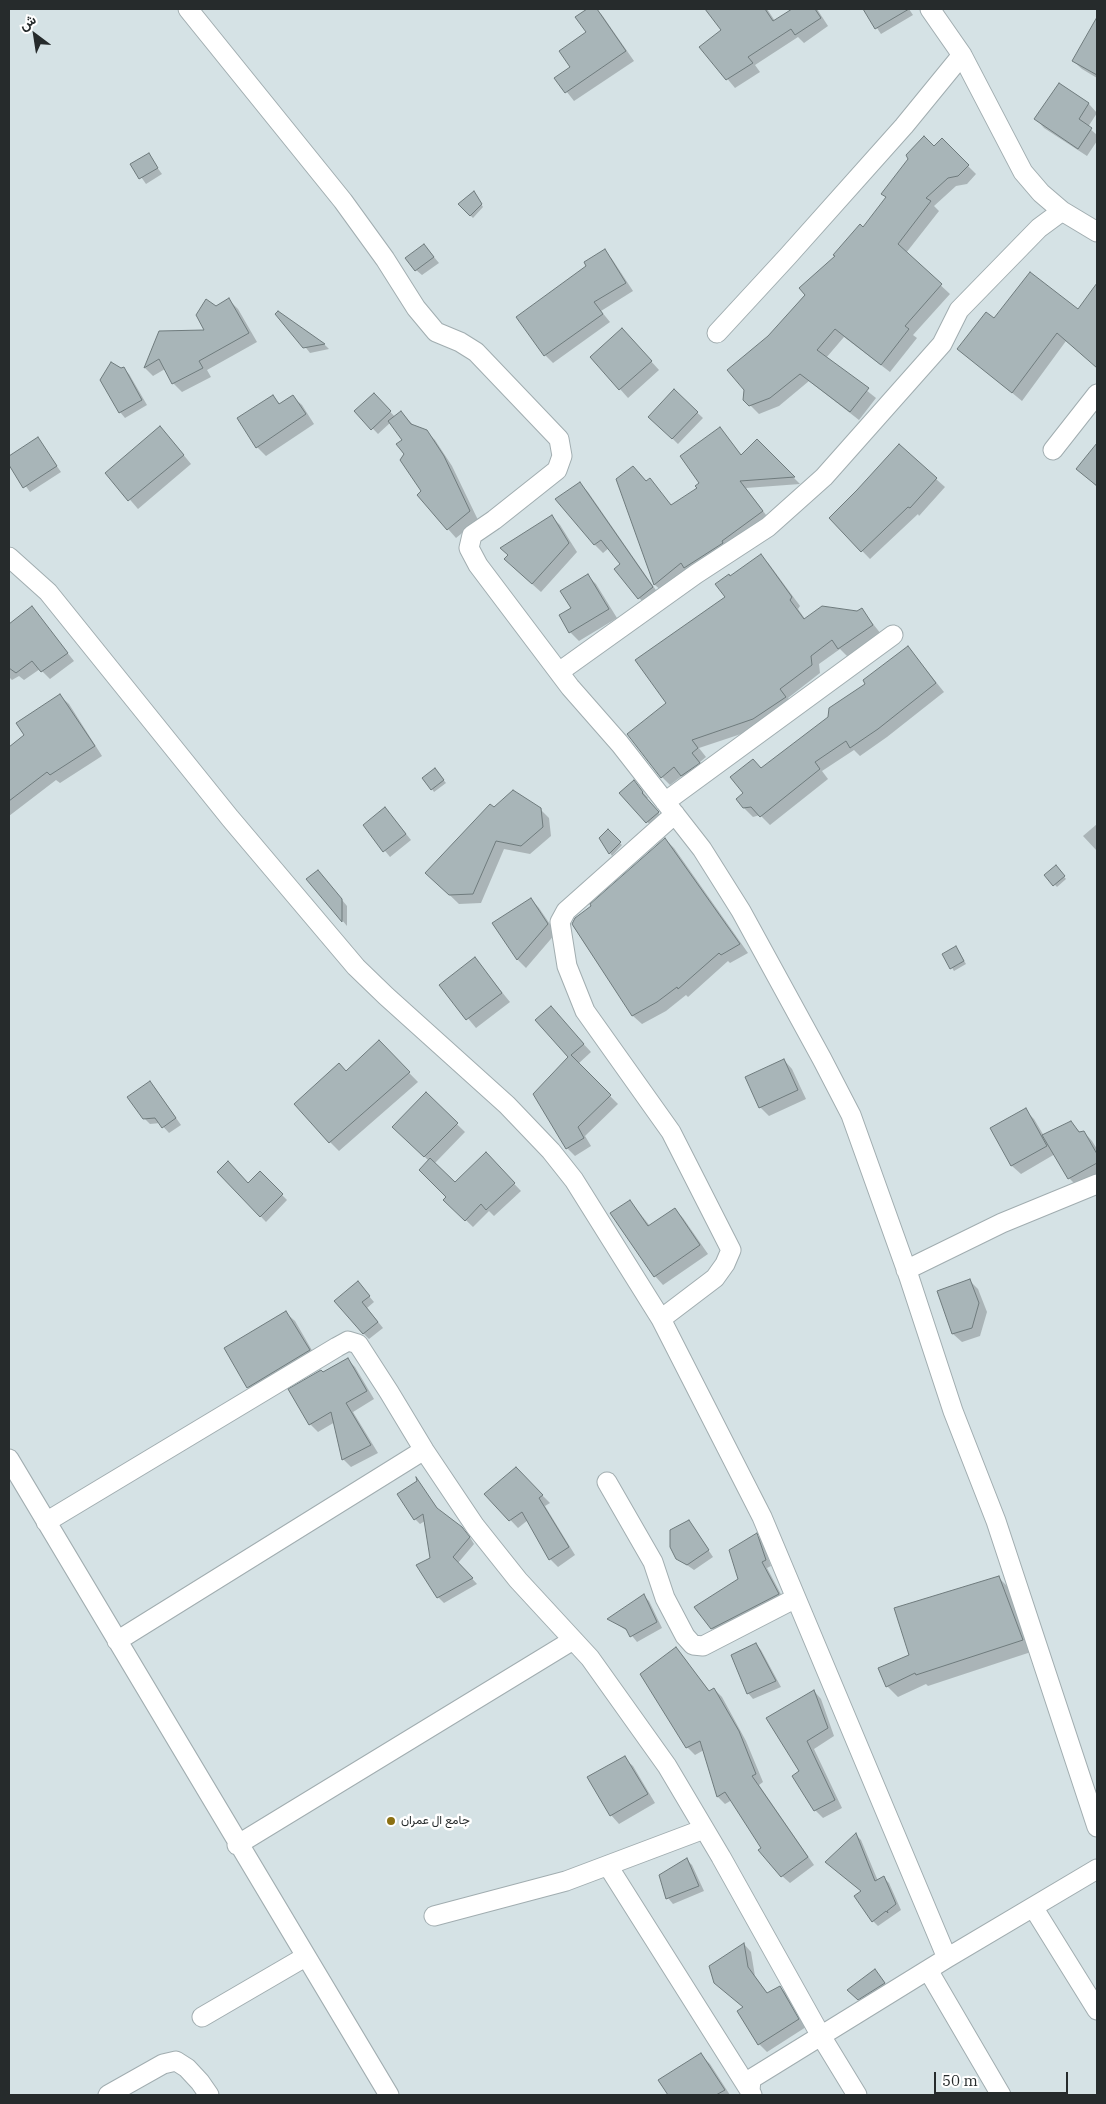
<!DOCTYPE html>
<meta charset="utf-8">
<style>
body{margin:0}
#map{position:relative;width:1106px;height:2104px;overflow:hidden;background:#d5e2e5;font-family:"IBM Plex Serif",Vazirmatn,serif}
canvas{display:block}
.frame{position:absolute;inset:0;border:10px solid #262b2c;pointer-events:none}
.north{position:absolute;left:10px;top:10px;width:50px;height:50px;-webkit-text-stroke:4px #fff;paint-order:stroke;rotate:329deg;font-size:14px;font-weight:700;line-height:20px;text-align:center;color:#262b2c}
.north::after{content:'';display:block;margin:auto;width:18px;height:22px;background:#262b2c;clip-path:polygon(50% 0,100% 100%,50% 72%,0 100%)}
.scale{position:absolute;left:934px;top:2072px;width:134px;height:22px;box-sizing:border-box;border:2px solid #262b2c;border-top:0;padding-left:6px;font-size:15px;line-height:18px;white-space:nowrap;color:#262b2c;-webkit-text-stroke:4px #fff;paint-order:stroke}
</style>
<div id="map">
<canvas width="1106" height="2104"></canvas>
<div class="frame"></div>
<div class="north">ش</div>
<div class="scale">50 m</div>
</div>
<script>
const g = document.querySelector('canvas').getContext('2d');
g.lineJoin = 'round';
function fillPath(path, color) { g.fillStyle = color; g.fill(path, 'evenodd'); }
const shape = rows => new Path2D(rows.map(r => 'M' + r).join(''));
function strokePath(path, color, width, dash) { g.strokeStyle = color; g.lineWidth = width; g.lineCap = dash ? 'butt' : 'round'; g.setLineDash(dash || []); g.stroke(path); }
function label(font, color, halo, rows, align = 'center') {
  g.font = font + ' "IBM Plex Serif",Vazirmatn,serif'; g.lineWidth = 5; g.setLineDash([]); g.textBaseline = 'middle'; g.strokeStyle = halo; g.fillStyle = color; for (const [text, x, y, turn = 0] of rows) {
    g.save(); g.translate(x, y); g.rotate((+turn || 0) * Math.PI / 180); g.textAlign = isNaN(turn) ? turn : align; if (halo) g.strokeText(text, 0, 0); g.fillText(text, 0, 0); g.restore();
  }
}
fillPath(shape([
 [589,9,596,9,602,15,634,61,574,101,556,78,572,67,588,33,577,17],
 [714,9,767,9,775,21,794,9,817,9,828,26,804,43,798,37,755,65,760,72,735,88,701,47,723,30,711,15],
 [864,9,909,9,913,15,881,34],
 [1096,22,1097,23,1097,78,1082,69,1073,61],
 [1059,84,1089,104,1097,113,1088,127,1097,135,1097,141,1087,156,1044,128,1036,119],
 [942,140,976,174,967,184,956,186,934,206,939,211,906,253,950,294,913,335,917,338,890,372,844,337,826,358,876,398,859,420,809,381,779,406,759,414,750,405,769,337,837,257],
 [148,155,162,174,146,184,132,164],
 [476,195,483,207,473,218,459,204],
 [424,245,439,263,422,275,416,270],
 [604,251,612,259,633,291,601,311,610,322,553,363,545,355],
 [1097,285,1097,367,1066,341,1022,401,959,349,1078,311],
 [229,300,238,309,257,342,207,370,211,377,182,392,173,383,165,369,153,376,145,368,160,332,206,331,216,307],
 [278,312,324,344,329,349,310,353],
 [631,339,659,370,628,398,620,389],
 [123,368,129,374,147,405,125,418,120,412,121,370],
 [674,391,703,418,678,444,650,417],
 [374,394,395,417,401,412,414,426,426,431,435,440,452,466,478,520,456,538,418,495,423,492,405,454,404,440,391,422,378,434,356,411],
 [272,396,281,405,293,397,302,405,314,424,266,456,257,447,239,419],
 [720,428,742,456,757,441,800,484,746,488,769,519,663,592,655,585,618,479,646,482,650,480,672,506,699,488],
 [169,437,191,464,138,509,107,473],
 [38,439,61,472,30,492,9,463,9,458],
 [1097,445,1097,487,1078,469],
 [936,479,945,487,919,516,918,514,870,559,830,518],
 [579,483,588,492,660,596,648,606,639,598,622,564,609,548,603,553,594,544],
 [552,517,560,525,577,552,541,592,514,568],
 [761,556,769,564,800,606,798,609,805,619,858,613,862,610,881,634,848,657,840,649,819,664,820,673,788,698,794,706,762,727,699,748,706,757,700,762,707,772,691,784,682,776,670,785,662,777,667,704,726,597,730,577],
 [587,575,596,584,617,618,579,641,570,632,572,609],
 [32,608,74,661,50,679,40,669,24,680,19,676,12,680,9,677,9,625],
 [908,647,944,692,887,737,860,756,854,750,822,771,828,779,770,825,760,815,753,817,744,808,745,793,762,769,829,718],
 [60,696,69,704,102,756,60,783,56,780,9,816,9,748,26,736],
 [437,772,446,783,434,792,432,789],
 [639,787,648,798,646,799,663,818,653,828,621,793],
 [494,809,540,809,549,818,551,836,530,854,504,849,481,903,459,904,435,881],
 [391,815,411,840,390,857,364,825],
 [1097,824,1097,851,1083,836],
 [608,831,622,845,612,856,601,839],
 [665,839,674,848,748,953,730,963,728,961,688,997,686,995,666,1011,642,1024,633,1016,573,926],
 [1056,867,1066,879,1057,887,1046,875],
 [323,877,347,906,347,926,308,879],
 [531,899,539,908,556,933,526,968,518,960,493,924],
 [958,950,966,964,954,971,944,955],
 [475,959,510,1002,476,1028,441,986],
 [558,1016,591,1052,578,1064,618,1104,585,1136,591,1146,575,1156,567,1148,570,1057],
 [379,1042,418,1082,339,1151,330,1142,347,1073],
 [784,1060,792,1069,806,1099,769,1116,760,1107,747,1077],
 [155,1088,181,1125,169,1133,160,1123,150,1124,144,1118],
 [426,1094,465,1132,434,1164,455,1184,486,1154,521,1191,494,1216,489,1211,473,1227,445,1200,448,1197,429,1161,394,1127],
 [1025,1110,1034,1119,1044,1136,1070,1122,1081,1133,1084,1132,1092,1141,1097,1149,1097,1176,1078,1187,1069,1178,1055,1154,1021,1174,1012,1166,992,1128],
 [218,1172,248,1185,260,1173,287,1200,266,1222],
 [630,1201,650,1226,675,1209,683,1218,708,1254,663,1285,655,1276],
 [969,1280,978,1289,987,1312,980,1336,962,1342,953,1334,938,1291],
 [358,1283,374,1302,367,1308,383,1328,369,1339,363,1333],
 [286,1313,295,1321,317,1359,257,1396,248,1387],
 [347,1359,355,1367,374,1399,353,1412,378,1453,351,1467,343,1459,335,1422,318,1432,310,1424,290,1390],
 [516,1469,550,1503,545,1506,575,1555,558,1567,550,1559,528,1520,518,1528,486,1494],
 [418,1481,440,1512,468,1534,474,1544,458,1563,477,1584,444,1603,438,1597,425,1521,420,1524,415,1519],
 [689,1521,713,1557,694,1570,677,1558],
 [756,1535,762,1540,771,1566,767,1568,784,1600,718,1634,712,1628,740,1580],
 [999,1578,1010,1589,1034,1651,928,1686,926,1684,898,1697,887,1686,910,1655],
 [644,1596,649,1601,662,1628,637,1642,629,1632,609,1619],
 [756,1644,761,1650,781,1687,753,1699,748,1693],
 [676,1648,710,1692,714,1689,722,1697,746,1741,763,1782,759,1785,814,1865,790,1883,782,1876,732,1800,725,1804,718,1797,704,1750,695,1755,687,1747],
 [814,1691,821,1699,834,1736,814,1749,842,1808,823,1818,815,1810,801,1771],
 [624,1758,633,1766,655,1803,619,1824,611,1815],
 [856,1835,861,1840,878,1881,883,1877,889,1883,901,1910,878,1926,873,1921,863,1892],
 [687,1860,692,1865,704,1891,673,1904,668,1898],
 [744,1944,751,1952,755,1976,768,1994,780,1987,788,1995,806,2027,767,2052,759,2044,744,2008,715,1983],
 [875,1971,890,1989,865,2004,855,1996],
 [701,2055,710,2064,730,2095,669,2095,660,2081]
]), '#0003');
const building = shape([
 [587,9,597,9,626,51,565,93,554,78,570,67,559,51,586,32,575,17,587,9],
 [705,9,765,9,773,21,792,9,815,9,821,18,795,35,791,29,748,57,753,63,726,80,699,47,721,30,705,9],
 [863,9,909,9,875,29,863,9],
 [1097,17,1097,75,1072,61,1097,17],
 [1059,83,1089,103,1079,119,1092,128,1078,149,1034,119,1059,83],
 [924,136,934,146,942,138,969,165,958,176,948,178,926,198,931,201,898,244,942,284,905,326,909,329,881,365,835,329,817,350,869,388,850,412,800,374,770,398,749,406,743,400,744,390,727,370,768,336,805,295,799,288,835,256,833,255,860,224,863,227,886,197,881,194,908,159,906,155,924,136],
 [149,153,158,168,139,179,130,164,149,153],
 [474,191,482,204,470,216,458,204,474,191],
 [424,244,434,257,415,271,405,258,424,244],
 [605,249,626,283,594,302,603,314,544,356,516,317,586,266,584,262,605,249],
 [1030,272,1078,309,1097,283,1097,368,1057,333,1012,393,957,349,986,312,994,318,1030,272],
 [229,298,249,333,199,361,203,368,172,384,159,359,144,368,159,331,204,330,196,315,206,299,216,306,229,298],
 [278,311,325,344,303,348,275,314,278,311],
 [622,328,652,361,619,390,590,357,622,328],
 [111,362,121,368,124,367,142,400,119,413,100,380,111,362],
 [674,389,698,412,672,439,648,417,674,389],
 [374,393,391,411,371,430,354,411,374,393],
 [273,395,279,404,293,395,306,414,256,448,237,418,273,395],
 [401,411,411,424,427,430,444,456,470,511,447,530,417,495,421,491,400,460,404,454,396,444,402,440,388,421,401,411],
 [160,426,184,455,128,501,105,473,160,426],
 [720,427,741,455,757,439,795,477,740,481,763,511,722,541,723,543,684,568,681,563,654,585,616,479,633,466,646,481,650,478,671,505,697,488,695,486,699,483,680,456,720,427],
 [38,437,57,466,23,488,9,465,9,456,38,437],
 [1097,443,1097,486,1076,469,1097,443],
 [899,444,937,478,910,508,908,507,861,552,829,518,857,490,899,444],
 [580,482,653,587,638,599,614,569,620,564,601,540,594,545,555,499,580,482],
 [552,515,569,543,532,584,504,559,508,555,500,548,552,515],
 [761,554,792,597,790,600,804,619,822,606,857,611,862,608,873,625,838,649,832,640,811,656,812,665,780,689,786,697,753,719,692,740,698,748,692,753,700,763,681,776,674,767,661,778,627,734,666,703,635,660,725,597,715,584,729,574,730,576,761,554],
 [588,574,609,609,569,633,559,615,571,608,560,591,588,574],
 [32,606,68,653,41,672,32,661,16,673,9,668,9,624,32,606],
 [908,646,936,683,878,729,850,748,846,741,815,762,820,769,760,817,751,807,743,808,736,799,743,793,730,777,753,759,761,768,828,717,829,708,865,684,863,680,908,646],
 [60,694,95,746,50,775,47,772,9,801,9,747,24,735,16,723,60,694],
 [435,768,444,780,431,790,422,778,435,768],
 [634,780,643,792,642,793,659,812,646,823,619,793,634,780],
 [513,790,541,808,543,827,521,846,496,841,473,894,449,895,425,873,490,804,494,807,513,790],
 [385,807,406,834,383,852,363,825,385,807],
 [608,829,621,842,609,854,599,838,608,829],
 [665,838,740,944,721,955,719,953,678,989,677,987,657,1002,632,1016,572,924,575,918,591,906,590,904,665,838],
 [1056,865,1065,876,1053,886,1044,875,1056,865],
 [318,870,342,899,342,922,306,879,318,870],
 [531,898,548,924,517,960,492,923,531,898],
 [956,946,964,961,950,969,942,954,956,946],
 [475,957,502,993,466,1020,439,985,475,957],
 [551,1006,584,1044,571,1055,611,1095,578,1127,584,1138,566,1149,533,1094,568,1057,535,1020,551,1006],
 [379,1040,410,1072,329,1143,294,1104,339,1063,346,1071,379,1040],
 [784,1059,798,1090,759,1108,745,1077,784,1059],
 [150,1081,176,1118,162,1128,155,1118,143,1119,127,1097,150,1081],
 [426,1092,458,1123,424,1157,392,1127,426,1092],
 [1026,1108,1047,1146,1011,1166,990,1128,1026,1108],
 [1071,1121,1079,1132,1084,1131,1097,1154,1097,1163,1068,1179,1042,1135,1071,1121],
 [486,1152,515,1183,486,1210,481,1204,465,1221,443,1200,446,1197,419,1170,430,1158,455,1182,486,1152],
 [228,1161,248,1183,260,1171,283,1194,260,1217,217,1172,228,1161],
 [630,1200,648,1226,675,1208,700,1245,654,1277,610,1213,630,1200],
 [970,1279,979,1303,972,1328,952,1334,937,1291,970,1279],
 [358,1281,370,1296,362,1302,378,1322,363,1334,334,1301,358,1281],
 [286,1311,310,1350,247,1388,224,1348,286,1311],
 [348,1358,367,1391,346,1403,371,1445,342,1460,331,1412,309,1425,288,1389,321,1370,323,1372,348,1358],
 [516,1467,543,1495,539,1498,569,1547,549,1560,522,1512,509,1521,484,1494,516,1467],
 [416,1477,437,1508,462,1527,470,1537,453,1557,473,1578,437,1598,416,1565,430,1558,423,1514,414,1520,397,1494,417,1481,416,1477],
 [689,1520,709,1550,687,1565,676,1559,670,1547,670,1530,689,1520],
 [757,1533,766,1560,762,1562,779,1594,711,1629,694,1607,738,1579,729,1550,757,1533],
 [999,1576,1023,1640,916,1675,915,1673,886,1687,878,1668,909,1655,894,1608,999,1576],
 [644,1594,657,1622,630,1637,626,1629,607,1619,644,1594],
 [756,1643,776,1681,747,1694,731,1655,756,1643],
 [676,1647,709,1691,714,1688,739,1731,756,1774,752,1776,808,1857,781,1877,758,1850,761,1848,725,1792,717,1797,700,1741,686,1748,640,1674,676,1647],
 [814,1690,828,1728,807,1741,835,1800,814,1811,792,1776,799,1771,766,1718,814,1690],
 [625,1756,648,1794,610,1816,587,1777,625,1756],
 [856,1833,875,1881,884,1876,896,1904,887,1911,888,1913,886,1911,872,1922,854,1896,861,1891,825,1862,856,1833],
 [687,1858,699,1886,666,1899,659,1875,687,1858],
 [744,1943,748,1967,767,1993,780,1986,799,2019,758,2045,737,2011,743,2007,714,1983,709,1966,744,1943],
 [875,1969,885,1983,858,2000,847,1990,875,1969],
 [701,2053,725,2090,716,2095,668,2095,658,2080,701,2053]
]);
fillPath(building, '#a8b5b8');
strokePath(building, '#6f7b7d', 1);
const minor = shape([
 [188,9,343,201,385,259,416,308,436,332,460,342,476,352,559,439,562,456,557,470,494,520,472,535,469,548,478,565,570,687,620,744,702,849,741,911,822,1059,851,1115,909,1277,953,1411,996,1521,1097,1827],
 [930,9,962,55,1023,172,1041,193,1062,211,1097,232],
 [717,333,788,256,904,126,962,55],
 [1053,450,1097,394],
 [9,557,48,592,230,818,356,967,386,996,507,1105,551,1151,574,1180,661,1319,762,1517,947,1958],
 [559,672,696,574,768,527,824,477,942,344,959,310,1039,228,1062,211],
 [665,802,893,635],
 [906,1270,1002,1223,1097,1184],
 [661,1319,715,1278,725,1264,731,1250,671,1132,585,1011,567,966,560,922,566,911,675,814],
 [9,1459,389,2095],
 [607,1482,653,1562,665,1598,685,1636,693,1645,703,1646,796,1598],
 [46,1522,337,1347,348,1341,358,1344,389,1392,424,1450,475,1526,518,1580,590,1658,667,1766,721,1857,821,2036,857,2095],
 [117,1641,424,1450],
 [237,1845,573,1640],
 [608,1866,750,2091],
 [1033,1907,1097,2010],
 [434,1916,566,1881,704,1829],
 [928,1970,1001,2095],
 [202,2017,305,1957],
 [108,2095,163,2064,176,2061,187,2068,200,2082,209,2095],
 [752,2095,750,2091,751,2079,947,1958,1097,1869]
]);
strokePath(minor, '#a1adb0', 21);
strokePath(minor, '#fff', 19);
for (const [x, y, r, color] of [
 [391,1821,5,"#8b7012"]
]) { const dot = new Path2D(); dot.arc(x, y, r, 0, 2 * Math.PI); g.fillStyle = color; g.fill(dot); strokePath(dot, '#fff', 2); }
label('12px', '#262b2c', '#fff', [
 ["جامع ال عمران",401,1821]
], 'left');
</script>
